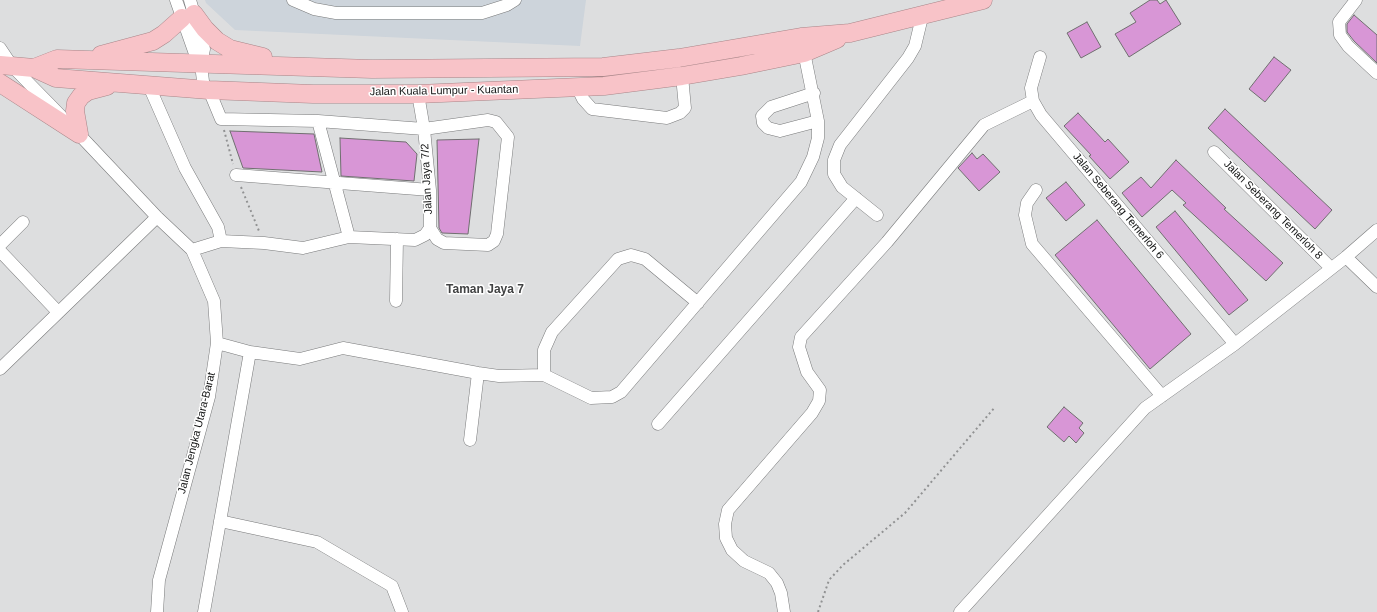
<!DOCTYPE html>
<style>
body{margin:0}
canvas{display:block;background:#dddedf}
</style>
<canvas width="1377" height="612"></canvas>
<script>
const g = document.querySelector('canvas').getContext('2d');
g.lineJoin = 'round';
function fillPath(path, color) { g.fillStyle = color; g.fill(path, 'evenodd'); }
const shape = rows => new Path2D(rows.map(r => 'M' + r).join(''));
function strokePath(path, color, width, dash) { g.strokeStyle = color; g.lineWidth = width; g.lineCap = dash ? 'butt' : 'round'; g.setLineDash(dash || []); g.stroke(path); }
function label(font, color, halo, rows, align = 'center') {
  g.font = font + ' Arial,sans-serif'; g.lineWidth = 3; g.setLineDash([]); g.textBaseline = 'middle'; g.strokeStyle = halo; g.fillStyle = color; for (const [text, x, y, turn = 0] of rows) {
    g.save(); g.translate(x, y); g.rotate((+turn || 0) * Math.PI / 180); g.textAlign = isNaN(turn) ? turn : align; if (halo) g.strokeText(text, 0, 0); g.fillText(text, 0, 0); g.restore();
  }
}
fillPath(shape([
 [205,0,586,0,580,46,235,30,206,3]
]), '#cdd4db');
const building = shape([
 [1150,0,1157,0,1160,4,1166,0,1181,24,1129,57,1115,34,1136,22,1130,13,1150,0],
 [1354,15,1377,35,1377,63,1354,41,1347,32,1347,24,1354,15],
 [1087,22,1101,47,1081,58,1067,33,1087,22],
 [1274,57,1291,70,1265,102,1249,89,1274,57],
 [1225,109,1332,210,1315,229,1208,128,1225,109],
 [1078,113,1105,142,1108,139,1129,162,1110,179,1089,156,1091,155,1064,126,1078,113],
 [230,131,314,134,322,172,243,168,230,131],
 [340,138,406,142,417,154,414,181,341,176,340,138],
 [479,139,468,234,442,233,439,228,437,140,479,139],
 [972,153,977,159,983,154,1000,172,979,191,958,168,972,153],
 [1176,160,1226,208,1224,209,1283,263,1266,281,1183,205,1186,203,1172,190,1142,217,1122,193,1141,177,1151,188,1176,160],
 [1066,182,1085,205,1066,221,1046,198,1066,182],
 [1175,211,1248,300,1229,315,1156,227,1175,211],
 [1097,220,1191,334,1150,369,1055,255,1097,220],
 [1064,407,1083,423,1079,428,1084,433,1076,443,1069,436,1064,442,1047,427,1064,407]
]);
fillPath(building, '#d896d6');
strokePath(building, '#706f70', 1);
const minor = shape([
 [176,0,194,51,201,64],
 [190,0,204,49,201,64,204,90],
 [293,0,314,9,336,13,482,13,507,5,515,0],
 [1356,0,1339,22,1340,35,1348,46,1377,73],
 [0,48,12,66,61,116],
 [1040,57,1031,88,1033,101,1041,115,1235,344],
 [149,86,185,168,218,227,221,241],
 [577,87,583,99,592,109,667,118,680,113,685,108,682,76],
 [209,90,221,119,318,121,424,129,488,120,496,122,508,137,497,234,494,241,488,245,444,243,437,239,430,228],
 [814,93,771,107,762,116,763,123,768,128,780,131,818,121],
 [318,121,349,237],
 [74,129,157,217,192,250,214,301,217,343,209,397,159,580,157,612],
 [1214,152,1331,268],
 [236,175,430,190],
 [1036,190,1027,203,1025,215,1032,244,1162,396],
 [877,215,842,187,834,174,834,160,840,145,908,58,915,46,922,17],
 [0,245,23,222],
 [192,250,221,241,264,243,303,248,349,237,415,240,425,235,430,228,430,190,424,129,418,94],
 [0,251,58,312],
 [1346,257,1377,287],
 [396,301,397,239],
 [217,343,250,352,300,359,343,348,478,373,499,376,544,375,591,398,612,397,621,392,801,182,813,157,818,138,818,121,803,47],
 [0,369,157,217],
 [544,375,544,350,552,332,618,259,631,255,645,259,698,303],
 [658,424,856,198],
 [470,440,478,373],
 [220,521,317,542,392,586,402,612],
 [204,612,250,352],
 [784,612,781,593,777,583,769,573,744,561,732,550,726,538,725,524,728,510,812,413,819,401,820,390,807,372,799,347,801,337,887,242,984,125,1033,101],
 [960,612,1145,408,1235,344,1346,257,1377,230]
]);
const highway = shape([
 [194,14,205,29,217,41,230,49,263,57],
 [101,55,153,41,164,34,182,18],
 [0,65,34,68,56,78,209,90,313,94,418,94,604,86,682,76,741,66,804,53,837,39],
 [34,68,57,59,372,69,603,67,679,58,801,37,850,33,983,0],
 [0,83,79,134],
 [79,134,75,111,76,103,81,96,88,91,107,86]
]);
strokePath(minor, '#797a7b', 13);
strokePath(highway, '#a88689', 19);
strokePath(shape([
 [224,130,233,164],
 [241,187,259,231],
 [818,612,829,580,843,565,905,513,995,407]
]), '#919293', 2, [2, 3]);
strokePath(minor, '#fff', 12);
strokePath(highway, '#f8c3c8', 18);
label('11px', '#141515', '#fff', [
 ["Jalan Kuala Lumpur - Kuantan",444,91,-1],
 ["Jalan Jaya 7/2",427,179,-93],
 ["Jalan Seberang Temerloh 6",1118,206,50],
 ["Jalan Seberang Temerloh 8",1273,210,45],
 ["Jalan Jengka Utara-Barat",197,433,-76]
]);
label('bold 12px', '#414243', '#fff', [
 ["Taman Jaya 7",485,290]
]);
</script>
